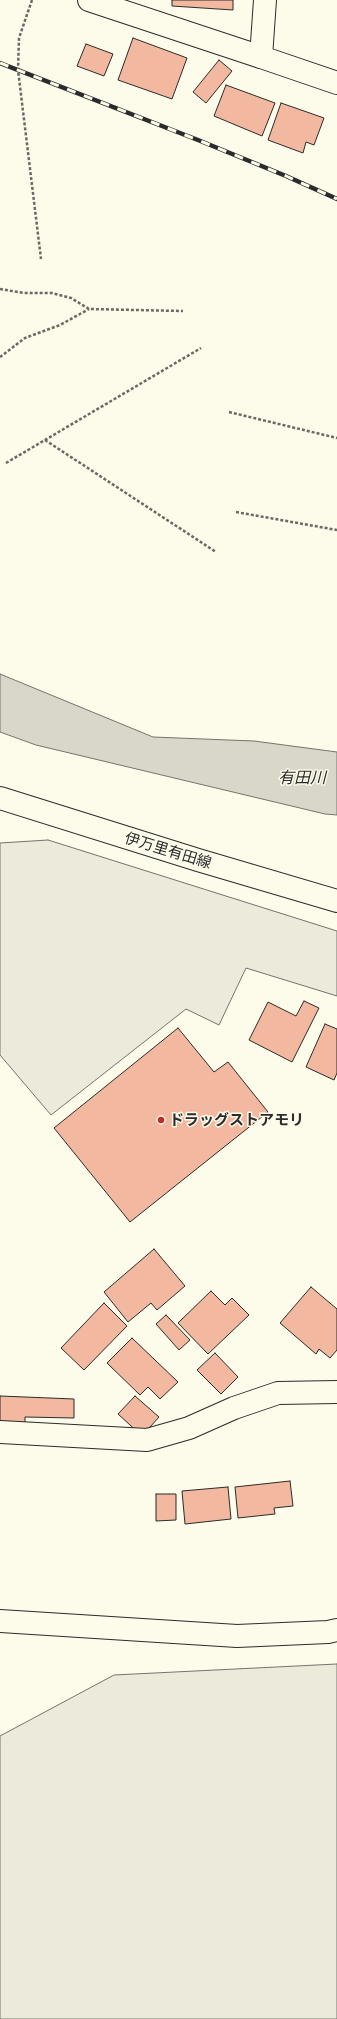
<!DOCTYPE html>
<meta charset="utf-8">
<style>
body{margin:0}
canvas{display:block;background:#fdfbea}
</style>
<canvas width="337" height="2019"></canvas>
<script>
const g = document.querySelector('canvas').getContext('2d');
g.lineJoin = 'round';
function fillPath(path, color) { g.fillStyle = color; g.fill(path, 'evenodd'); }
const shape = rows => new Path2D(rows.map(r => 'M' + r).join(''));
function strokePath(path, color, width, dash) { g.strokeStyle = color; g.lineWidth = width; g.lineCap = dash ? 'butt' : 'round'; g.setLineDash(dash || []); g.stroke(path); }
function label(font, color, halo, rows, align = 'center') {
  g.font = font + ' "Alegreya Sans","Noto Sans JP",sans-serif'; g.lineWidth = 3; g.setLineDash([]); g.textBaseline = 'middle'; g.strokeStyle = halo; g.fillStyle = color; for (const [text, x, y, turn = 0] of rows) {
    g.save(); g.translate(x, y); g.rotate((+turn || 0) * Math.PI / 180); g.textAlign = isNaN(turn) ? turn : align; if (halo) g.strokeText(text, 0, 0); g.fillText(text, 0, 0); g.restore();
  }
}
const green = shape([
 [337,1664,337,2019,0,2019,0,1736,114,1675,337,1664]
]);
fillPath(green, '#ecebdb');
strokePath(green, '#74746e', 1);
const parking = shape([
 [48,840,337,931,337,996,246,968,219,1025,186,1009,51,1115,0,1055,0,843,48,840]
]);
fillPath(parking, '#eceadb');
strokePath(parking, '#74746e', 1);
const water = shape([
 [0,674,153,737,254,741,337,752,337,815,325,814,36,745,0,732,0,674]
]);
fillPath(water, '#d8d7c9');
strokePath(water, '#74746e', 1);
const building = shape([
 [172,0,233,0,233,10,172,6,172,0],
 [133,38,187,58,172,99,118,80,133,38],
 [86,44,113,54,104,76,77,66,86,44],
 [219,60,232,71,206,103,193,92,219,60],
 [226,85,275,103,262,136,214,116,226,85],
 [281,103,324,118,314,145,306,142,303,153,268,140,281,103],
 [304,1001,319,1008,292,1062,249,1040,268,1002,296,1016,304,1001],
 [325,1024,337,1029,337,1073,334,1080,306,1067,325,1024],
 [178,1028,214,1072,228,1062,268,1112,130,1222,54,1128,178,1028],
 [154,1249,185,1286,157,1310,151,1303,128,1322,104,1292,154,1249],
 [311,1287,337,1309,337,1350,330,1358,319,1349,316,1354,280,1323,311,1287],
 [211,1291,225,1305,232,1298,249,1315,208,1354,178,1323,211,1291],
 [104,1303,127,1326,84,1370,61,1348,104,1303],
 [166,1315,190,1340,179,1350,156,1324,166,1315],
 [132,1338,178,1382,160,1399,148,1387,140,1395,107,1363,132,1338],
 [215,1353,238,1377,221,1394,197,1370,215,1353],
 [0,1396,74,1399,74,1418,25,1417,25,1424,0,1423,0,1396],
 [135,1396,159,1417,142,1436,118,1414,135,1396],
 [290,1481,293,1506,274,1508,275,1514,238,1518,235,1487,290,1481],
 [228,1487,231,1519,185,1524,182,1491,228,1487],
 [156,1494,176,1494,176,1520,156,1521,156,1494]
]);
fillPath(building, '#f2b8a0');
strokePath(building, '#2b2b2b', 1);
const minor = shape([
 [89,0,261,57],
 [0,1432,147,1440,189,1428,234,1408,278,1393,337,1392]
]);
const tertiary = shape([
 [265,0,261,57,337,83],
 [0,1621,237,1636,328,1632,337,1630]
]);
const secondary = shape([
 [0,798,198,860,337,901]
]);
strokePath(minor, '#2b2b2b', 24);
strokePath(tertiary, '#2b2b2b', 24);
strokePath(secondary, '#2b2b2b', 24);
strokePath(shape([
 [32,0,19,38,18,70,41,259],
 [0,289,24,293,52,293,71,298,89,309,183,311],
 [0,357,25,338,60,325,89,309],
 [229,412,337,438],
 [45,440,216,552],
 [6,463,201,348],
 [236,512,337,530]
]), '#6a6964', 2.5, [3, 2]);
strokePath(minor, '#fdfbea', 22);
strokePath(tertiary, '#fdfbea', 22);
strokePath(secondary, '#fdfbea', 22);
const rail = shape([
 [0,63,198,140,286,176,337,199]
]);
strokePath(rail, '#2b2b2b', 4.5);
strokePath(rail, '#fdfbea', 3, [9]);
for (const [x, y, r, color] of [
 [161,1120,4,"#c62828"]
]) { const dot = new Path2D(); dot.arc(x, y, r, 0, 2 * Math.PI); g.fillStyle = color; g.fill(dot); strokePath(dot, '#fdfbea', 1.5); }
label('15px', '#2b2b2b', '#fdfbea', [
 ["伊万里有田線",168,851,17]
]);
label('bold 15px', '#2b2b2b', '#fdfbea', [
 ["ドラッグストアモリ",169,1120]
], 'left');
label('italic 16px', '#2b2b2b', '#fdfbea', [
 ["有田川",302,778]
]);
</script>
